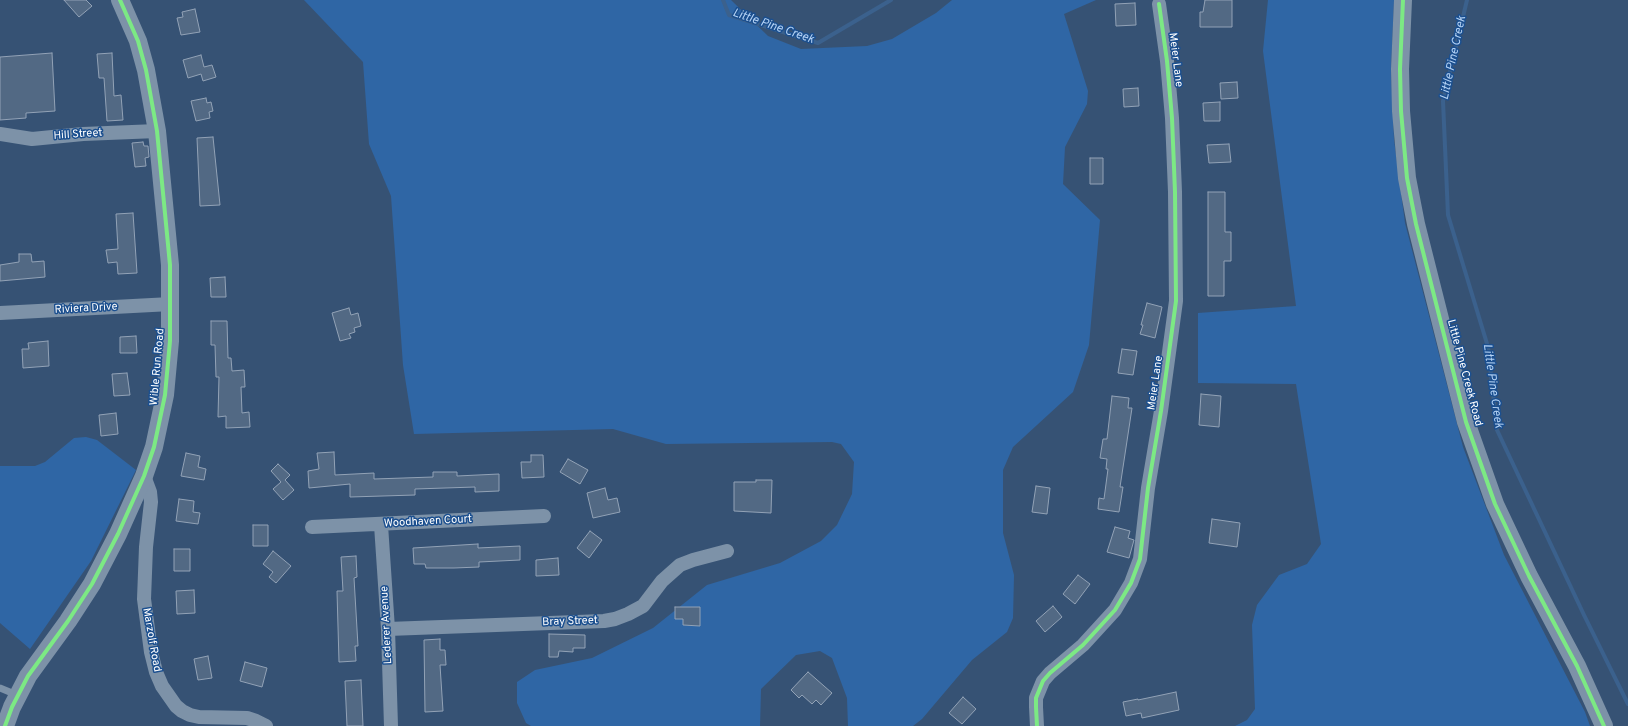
<!DOCTYPE html>
<style>
body{margin:0}
canvas{display:block;background:#365274}
</style>
<canvas width="1628" height="726"></canvas>
<script>
const g = document.querySelector('canvas').getContext('2d');
g.lineJoin = 'round';
function fillPath(path, color) { g.fillStyle = color; g.fill(path, 'evenodd'); }
const shape = rows => new Path2D(rows.map(r => 'M' + r).join(''));
function strokePath(path, color, width, dash) { g.strokeStyle = color; g.lineWidth = width; g.lineCap = dash ? 'butt' : 'round'; g.setLineDash(dash || []); g.stroke(path); }
function label(font, color, halo, rows, align = 'center') {
  g.font = font + ' Overpass,sans-serif'; g.lineWidth = 3; g.setLineDash([]); g.textBaseline = 'middle'; g.strokeStyle = halo; g.fillStyle = color; for (const [text, x, y, turn = 0] of rows) {
    g.save(); g.translate(x, y); g.rotate((+turn || 0) * Math.PI / 180); g.textAlign = isNaN(turn) ? turn : align; if (halo) g.strokeText(text, 0, 0); g.fillText(text, 0, 0); g.restore();
  }
}
fillPath(shape([
 [304,0,731,0,768,36,801,49,867,46,892,39,936,13,952,0,1096,0,1064,14,1088,91,1087,104,1065,147,1063,184,1100,220,1089,345,1073,392,1013,447,1003,470,1003,533,1014,575,1013,618,1007,632,972,660,922,719,913,726,848,726,847,698,832,658,820,651,796,655,761,689,760,726,531,726,526,723,517,703,517,682,535,670,592,658,653,628,707,585,780,563,821,541,837,525,852,494,854,462,841,444,832,442,666,444,613,429,414,434,403,365,391,196,369,144,363,62],
 [1268,0,1394,0,1391,70,1394,140,1405,223,1463,447,1504,555,1585,712,1590,726,1235,726,1247,720,1255,709,1252,625,1257,605,1279,575,1307,564,1321,544,1296,384,1198,383,1198,313,1296,306,1263,51],
 [86,437,97,440,136,470,91,561,30,649,0,623,0,466,35,466,45,462,74,438]
]), '#2f66a5');
strokePath(shape([
 [723,0,729,15,818,43,891,0],
 [1467,0,1443,101,1448,215,1488,347,1497,430,1584,615,1628,704]
]), '#3b618d', 4);
const building = shape([
 [64,0,86,0,92,6,79,17,64,0],
 [1205,0,1232,0,1232,27,1200,27,1200,12,1203,12,1205,0],
 [1135,3,1136,25,1116,26,1115,4,1135,3],
 [195,9,200,32,181,35,177,18,183,17,182,12,195,9],
 [52,53,55,111,26,113,26,118,0,120,0,57,52,53],
 [112,53,114,96,121,95,123,120,107,121,104,78,99,78,97,54,112,53],
 [201,55,204,67,212,65,216,77,203,81,201,74,188,78,183,60,201,55],
 [1237,82,1238,98,1221,99,1220,83,1237,82],
 [1138,88,1139,106,1124,107,1123,89,1138,88],
 [206,98,207,103,211,102,213,111,209,112,210,118,196,121,191,101,206,98],
 [1220,102,1220,121,1204,121,1203,103,1220,102],
 [213,137,220,205,200,206,197,138,213,137],
 [143,142,144,146,148,146,149,157,145,158,146,166,135,167,132,143,143,142],
 [1229,144,1231,162,1209,163,1207,145,1229,144],
 [1090,158,1103,158,1103,184,1090,184,1090,158],
 [1208,192,1225,192,1225,232,1231,232,1231,261,1224,261,1224,296,1208,296,1208,192],
 [133,213,137,273,118,274,117,262,108,263,106,250,118,249,116,214,133,213],
 [19,254,31,254,32,262,44,261,45,277,0,281,0,265,19,262,19,254],
 [225,277,226,297,211,297,210,278,225,277],
 [1147,303,1162,307,1155,338,1140,334,1143,325,1141,325,1147,303],
 [349,308,351,315,358,313,361,326,354,328,355,332,349,334,351,338,340,341,332,313,349,308],
 [211,321,227,321,228,358,231,358,232,371,244,370,245,387,241,387,242,413,249,412,250,427,226,428,226,416,218,417,219,377,216,377,215,345,211,345,211,321],
 [136,336,137,353,120,353,120,337,136,336],
 [48,341,49,366,23,368,22,349,29,349,28,343,48,341],
 [1122,349,1137,351,1133,375,1118,373,1122,349],
 [127,373,130,395,114,396,112,374,127,373],
 [1201,394,1221,396,1219,427,1199,425,1201,394],
 [1112,396,1129,398,1128,408,1132,408,1120,487,1123,487,1119,512,1098,509,1099,498,1104,499,1108,469,1106,469,1107,459,1100,458,1103,439,1107,439,1112,396],
 [116,413,118,434,101,436,99,415,116,413],
 [334,452,335,475,374,473,374,479,433,477,433,472,457,472,457,476,499,474,499,491,475,492,475,487,415,489,415,495,350,497,350,484,309,488,308,471,319,469,317,453,334,452],
 [186,453,200,456,198,467,206,469,204,480,181,476,186,453],
 [531,455,543,455,544,477,522,478,521,462,531,462,531,455],
 [568,459,588,470,580,484,560,472,568,459],
 [278,464,290,475,285,480,294,490,283,500,273,489,281,482,271,471,278,464],
 [756,480,772,480,771,513,734,511,734,482,756,482,756,480],
 [1036,486,1050,488,1047,514,1032,512,1036,486],
 [605,488,608,500,617,498,620,512,593,518,587,493,605,488],
 [179,499,194,501,193,512,200,513,198,524,176,521,179,499],
 [1212,519,1240,523,1237,547,1209,543,1212,519],
 [253,525,268,525,268,546,253,546,253,525],
 [1115,527,1130,531,1128,538,1134,540,1129,558,1107,552,1115,527],
 [590,531,602,540,589,558,577,548,590,531],
 [478,544,478,548,520,546,520,560,479,562,479,567,454,568,426,568,425,564,414,564,413,548,478,544],
 [174,549,190,549,190,571,174,571,174,549],
 [273,551,291,566,276,583,269,577,273,572,263,564,273,551],
 [356,556,357,577,354,578,358,646,355,646,356,661,339,662,337,591,343,591,341,557,356,556],
 [558,558,559,575,536,576,536,560,558,558],
 [1078,575,1090,584,1075,604,1063,594,1078,575],
 [194,590,195,613,177,614,176,591,194,590],
 [1053,606,1062,617,1045,632,1036,621,1053,606],
 [675,607,700,607,700,626,683,625,683,619,675,619,675,607],
 [549,634,585,635,585,648,573,648,573,652,559,651,558,657,549,657,549,634],
 [440,639,440,650,445,650,446,665,440,665,443,711,425,712,424,640,440,639],
 [208,656,212,678,198,680,194,659,208,656],
 [245,662,267,668,262,687,240,681,245,662],
 [808,672,832,693,821,705,816,700,812,704,802,695,799,698,791,690,808,672],
 [361,680,363,726,347,726,345,681,361,680],
 [1176,692,1179,710,1142,718,1141,713,1126,716,1123,702,1138,699,1138,700,1176,692],
 [963,697,976,709,962,724,949,713,963,697]
]);
fillPath(building, '#526984');
strokePath(building, '#92a2b6', 1);
strokePath(shape([
 [0,688,17,695]
]), '#7d92a8', 7);
strokePath(shape([
 [0,134,32,139,83,134,157,131],
 [0,313,171,304],
 [144,476,150,492,151,502,146,547,144,599,151,652,156,672,162,686,176,706,182,711,190,715,199,717,247,718,256,721,266,726],
 [381,525,388,629,391,726],
 [312,527,544,516],
 [388,629,604,621,615,619,628,614,643,606,662,581,680,565,693,560,727,551],
 [1037,726,1036,707,1036,698,1043,681,1050,673,1083,645,1115,610,1131,583,1140,559,1148,488,1161,411,1176,301,1175,192,1172,118,1167,61,1159,4]
]), '#7d92a8', 14);
strokePath(shape([
 [1403,0,1400,69,1401,111,1407,178,1416,224,1466,422,1495,504,1529,576,1577,666,1604,726],
 [5,726,12,707,28,676,68,621,92,584,118,534,144,476,154,447,165,395,170,341,170,265,157,131,146,70,138,41,120,0]
]), '#7d92a8', 18);
strokePath(shape([
 [1403,0,1400,69,1401,111,1407,178,1416,224,1466,422,1495,504,1529,576,1577,666,1604,726],
 [5,726,12,707,28,676,68,621,92,584,118,534,144,476,154,447,165,395,170,341,170,265,157,131,146,70,138,41,120,0],
 [1037,726,1036,707,1036,698,1043,681,1050,673,1083,645,1115,610,1131,583,1140,559,1148,488,1161,411,1176,301,1175,192,1172,118,1167,61,1159,4]
]), '#7ce984', 4);
label('11px', '#fff', '#1b4f8f', [
 ["Meier Lane",1175,60,83],
 ["Hill Street",78,135,-4],
 ["Riviera Drive",86,309,-3],
 ["Wible Run Road",158,367,-85],
 ["Little Pine Creek Road",1464,373,75],
 ["Meier Lane",1156,383,-82],
 ["Woodhaven Court",428,522,-3],
 ["Bray Street",570,622,-2],
 ["Lederer Avenue",387,625,-93],
 ["Marzolf Road",151,640,80]
]);
label('italic 12px', '#b5d3f5', '#1b4f8f', [
 ["Little Pine Creek",773,27,19],
 ["Little Pine Creek",1454,58,-78],
 ["Little Pine Creek",1492,386,82]
]);
</script>
